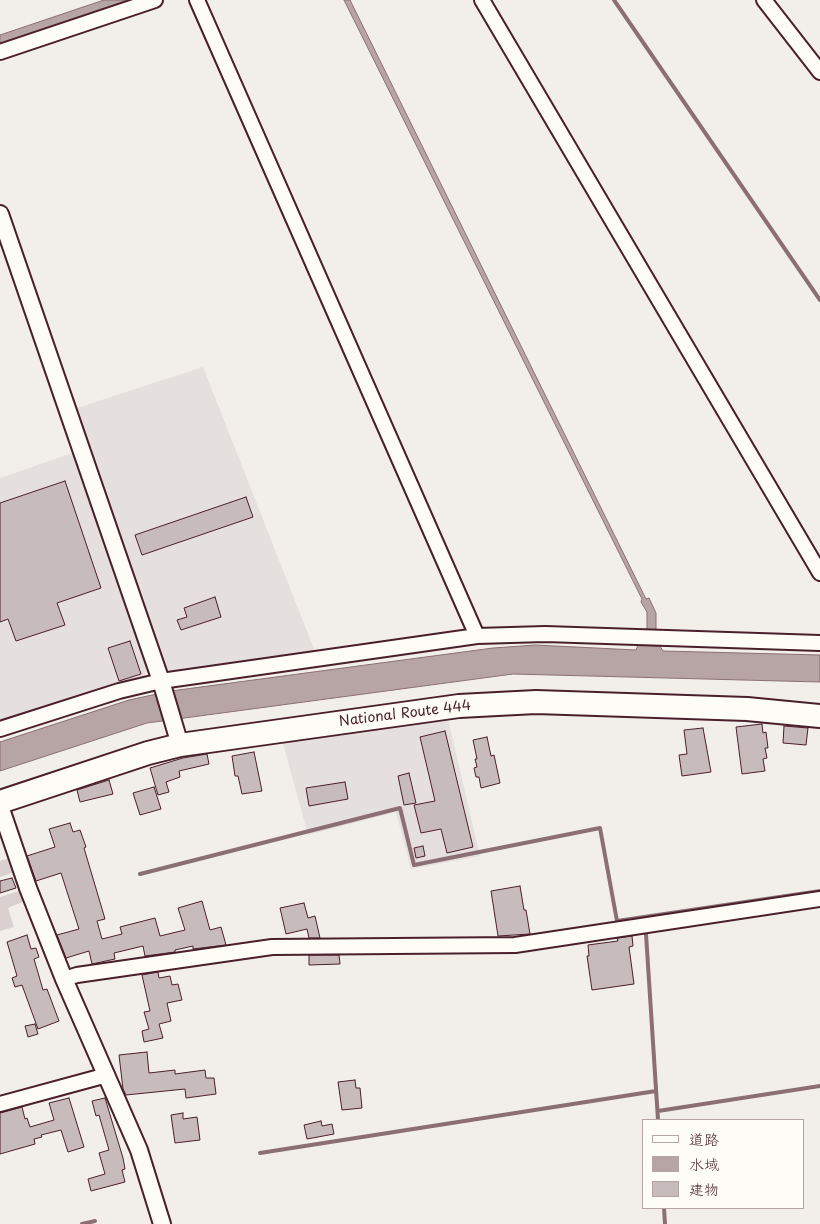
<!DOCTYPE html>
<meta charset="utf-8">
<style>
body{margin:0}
#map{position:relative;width:820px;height:1224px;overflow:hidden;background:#f2efeb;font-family:"Playpen Sans","Klee One",sans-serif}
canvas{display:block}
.legend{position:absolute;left:642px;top:1119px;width:162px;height:90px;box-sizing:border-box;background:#fdfcf7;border:1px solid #b5a4a5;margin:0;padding:6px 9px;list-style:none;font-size:15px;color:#4a1f2b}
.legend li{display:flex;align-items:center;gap:10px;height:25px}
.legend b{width:25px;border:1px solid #b5a4a5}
</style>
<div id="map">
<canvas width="820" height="1224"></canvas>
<ul class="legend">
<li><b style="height:6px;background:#fdfcf7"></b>道路</li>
<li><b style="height:14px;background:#b7a5a6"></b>水域</li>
<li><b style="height:14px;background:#c8bbbb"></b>建物</li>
</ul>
</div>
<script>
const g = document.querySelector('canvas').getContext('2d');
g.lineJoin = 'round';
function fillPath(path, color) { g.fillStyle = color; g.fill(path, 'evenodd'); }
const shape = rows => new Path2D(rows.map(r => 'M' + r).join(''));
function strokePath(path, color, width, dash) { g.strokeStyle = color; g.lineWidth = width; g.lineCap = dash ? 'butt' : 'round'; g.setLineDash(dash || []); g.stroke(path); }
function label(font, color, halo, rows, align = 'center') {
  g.font = font + ' "Playpen Sans",sans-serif'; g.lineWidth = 4.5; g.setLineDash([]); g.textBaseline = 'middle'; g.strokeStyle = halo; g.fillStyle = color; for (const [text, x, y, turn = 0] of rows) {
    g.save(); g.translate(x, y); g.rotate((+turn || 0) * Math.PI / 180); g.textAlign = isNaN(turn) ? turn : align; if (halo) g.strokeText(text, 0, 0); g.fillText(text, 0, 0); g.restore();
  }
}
fillPath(shape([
 [203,367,316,654,178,675,163,667,77,408],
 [72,453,147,668,143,679,0,722,0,478],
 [448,719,480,856,411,869,396,812,308,835,282,740]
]), '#e5dfdd');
fillPath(shape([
 [10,858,15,872,0,877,0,861],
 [22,890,25,901,8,908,14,927,0,931,0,897]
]), '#d9d0cf');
const water = shape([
 [104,0,131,0,0,45,0,35,104,0],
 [344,0,350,0,646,599,649,598,656,613,656,630,653,630,653,646,660,646,663,651,820,655,820,682,513,674,147,723,0,771,0,742,129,700,171,691,493,648,535,645,636,650,638,645,648,645,649,630,647,629,647,612,641,602,642,599,344,0]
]);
fillPath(water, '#b7a5a6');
strokePath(water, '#8b6f75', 1);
strokePath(shape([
 [614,0,820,300],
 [140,874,400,808,414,865,600,828,617,921,820,891],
 [646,934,658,1120],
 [658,1111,820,1086],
 [260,1153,656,1091],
 [664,1208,665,1224],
 [82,1224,95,1221]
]), '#8b6f75', 4);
const building = shape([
 [65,481,101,588,57,603,65,625,16,641,8,619,0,622,0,503,65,481],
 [246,497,253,517,142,555,135,535,246,497],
 [215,597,221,617,181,630,177,620,187,617,184,608,215,597],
 [130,641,141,674,119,681,108,648,130,641],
 [762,724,763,733,766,732,768,748,765,748,767,758,763,759,765,771,742,774,736,727,762,724],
 [784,726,808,728,806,745,783,743,784,726],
 [703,728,711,772,682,776,679,755,687,754,684,730,703,728],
 [445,731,473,847,447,853,441,829,421,833,414,805,435,801,420,737,445,731],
 [487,737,491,756,494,755,500,783,481,788,479,777,476,777,474,768,477,767,475,759,477,759,473,740,487,737],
 [254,752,262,791,242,794,238,776,235,776,232,756,254,752],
 [207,754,209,764,179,771,180,777,166,782,169,792,158,795,150,768,183,758,207,754],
 [409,773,416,803,404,805,398,776,409,773],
 [109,780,113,794,80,802,77,790,109,780],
 [345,782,348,799,309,806,306,788,345,782],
 [154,787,161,809,140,815,133,793,154,787],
 [70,823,73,832,80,830,86,847,84,848,105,919,97,921,102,939,122,934,120,927,155,918,160,936,185,930,178,908,202,901,210,930,221,927,226,945,193,949,193,946,175,950,175,952,145,956,143,946,114,953,115,959,92,964,89,951,66,958,57,935,79,929,61,873,36,881,27,856,55,847,49,829,70,823],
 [423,846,425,856,416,858,414,848,423,846],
 [12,878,16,888,0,893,0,881,12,878],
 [520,886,524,910,526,910,530,934,498,936,491,891,520,886],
 [304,903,308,918,315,916,320,938,309,938,307,929,286,934,280,908,304,903],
 [27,935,31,949,36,948,39,957,34,959,43,990,47,989,59,1021,38,1029,22,985,15,987,12,978,17,976,7,942,27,935],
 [632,936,633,946,629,947,634,984,592,990,587,956,589,956,588,945,618,941,617,938,632,936],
 [309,955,339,955,340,964,309,965,309,955],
 [158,972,159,978,170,976,172,985,178,984,182,1000,167,1003,171,1021,159,1024,163,1038,144,1042,142,1031,149,1029,144,1012,150,1011,142,975,158,972],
 [35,1024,38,1034,28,1037,25,1026,35,1024],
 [147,1052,149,1073,175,1070,175,1074,205,1070,206,1078,214,1078,216,1094,186,1098,185,1089,126,1095,123,1089,119,1055,147,1052],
 [355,1080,356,1088,360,1088,362,1108,342,1110,338,1082,355,1080],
 [69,1098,84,1147,68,1152,61,1130,41,1135,42,1137,34,1139,35,1144,0,1154,0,1113,22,1107,25,1119,27,1118,30,1127,54,1120,49,1103,69,1098],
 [105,1098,123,1158,125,1169,122,1170,125,1182,91,1191,88,1179,105,1174,99,1153,109,1150,99,1115,96,1116,92,1101,105,1098],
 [183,1113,183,1119,197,1117,200,1140,175,1143,171,1115,183,1113],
 [321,1121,322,1126,332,1124,334,1134,307,1139,304,1125,321,1121]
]);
fillPath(building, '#c8bbbb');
strokePath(building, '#4a1f2b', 1);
const minor = shape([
 [197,0,477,636,545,634,820,643],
 [482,0,820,573],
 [764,0,820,72],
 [0,52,155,0],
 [0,729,119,691,161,681,477,636],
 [64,979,77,975,272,947,515,945,820,899],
 [0,1104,107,1075]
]);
const tertiary = shape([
 [0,214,161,681,180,745],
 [0,806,28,888,64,979,139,1150,162,1224]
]);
const trunk = shape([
 [0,802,148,753,180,745,459,706,536,702,747,709,820,716]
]);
strokePath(minor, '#4a1f2b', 18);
strokePath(tertiary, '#4a1f2b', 20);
strokePath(trunk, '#4a1f2b', 26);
strokePath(minor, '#fdfcf7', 14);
strokePath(tertiary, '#fdfcf7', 16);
strokePath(trunk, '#fdfcf7', 22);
label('14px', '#4a1f2b', '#fdfcf7', [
 ["National Route 444",405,714,-7]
]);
</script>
